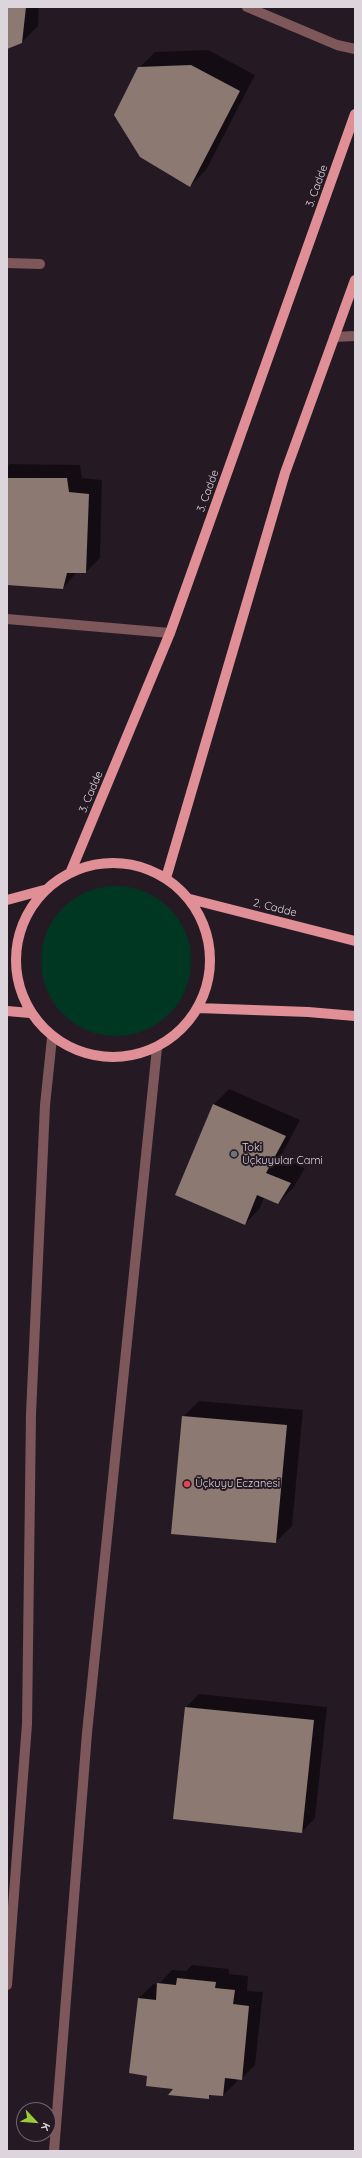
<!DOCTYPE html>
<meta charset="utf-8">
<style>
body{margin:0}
#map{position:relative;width:362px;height:2158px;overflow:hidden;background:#251a24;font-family:Quicksand,sans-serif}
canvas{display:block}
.frame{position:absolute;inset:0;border:8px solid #ddd5dc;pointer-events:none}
.north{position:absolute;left:16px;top:2102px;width:40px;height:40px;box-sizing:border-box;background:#251a24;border:1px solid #6f656e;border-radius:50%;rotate:116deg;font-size:11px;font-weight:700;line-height:16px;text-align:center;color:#ddd5dc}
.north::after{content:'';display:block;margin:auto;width:14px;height:18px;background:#98cb37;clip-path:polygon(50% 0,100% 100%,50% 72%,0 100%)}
</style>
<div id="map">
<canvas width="362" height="2158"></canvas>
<div class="frame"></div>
<div class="north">K</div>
</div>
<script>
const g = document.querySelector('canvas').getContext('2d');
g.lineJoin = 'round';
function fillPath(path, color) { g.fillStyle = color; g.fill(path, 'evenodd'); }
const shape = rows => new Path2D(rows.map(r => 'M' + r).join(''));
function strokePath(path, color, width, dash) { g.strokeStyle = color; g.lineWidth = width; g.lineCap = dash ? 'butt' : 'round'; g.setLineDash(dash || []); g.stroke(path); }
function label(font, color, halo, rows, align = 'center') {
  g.font = font + ' Quicksand,sans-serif'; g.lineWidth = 4; g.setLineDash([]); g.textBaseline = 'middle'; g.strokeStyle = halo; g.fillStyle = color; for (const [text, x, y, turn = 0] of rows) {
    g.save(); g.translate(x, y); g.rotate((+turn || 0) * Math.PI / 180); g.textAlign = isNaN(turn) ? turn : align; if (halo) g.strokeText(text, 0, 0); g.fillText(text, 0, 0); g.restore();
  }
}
fillPath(shape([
 '41 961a75 75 0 1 1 150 0a75 75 0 1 1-150 0Z'
]), '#003723');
fillPath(shape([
 [7,7,39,7,38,26,22,42,7,48],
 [208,50,255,75,206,170,190,186,139,68,155,52],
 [10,464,80,465,82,478,102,480,100,558,86,572,77,572,63,588,7,584,7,467],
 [229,1089,300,1120,280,1158,305,1168,293,1188,278,1203,264,1197,260,1208,245,1224,176,1195,214,1104],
 [199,1401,303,1410,292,1526,276,1542,183,1417],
 [199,1694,327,1707,315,1818,302,1832,185,1708],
 [192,1965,229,1969,229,1974,248,1976,247,1991,263,1992,255,2065,241,2079,237,2078,237,2082,223,2095,212,2094,208,2098,175,2089,148,2075,139,1998,153,1984,158,1985,172,1970,186,1971]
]), '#0007');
fillPath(shape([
 [7,7,26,7,22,43,7,49],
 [191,65,240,91,190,187,140,157,114,115,138,67],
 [7,478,67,478,69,492,89,494,86,573,67,573,63,589,7,585],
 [213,1104,286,1136,266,1173,291,1183,278,1204,257,1195,245,1225,175,1195],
 [182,1416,287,1425,276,1543,171,1534],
 [185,1707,314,1720,302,1833,173,1819],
 [177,1978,216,1982,215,1988,235,1990,233,2004,249,2006,242,2080,225,2078,223,2096,209,2095,209,2099,168,2095,173,2089,146,2086,147,2076,129,2073,138,1998,156,2000,157,1983,176,1985]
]), '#8b7972');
strokePath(shape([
 [247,7,337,45,355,49],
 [7,263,40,264],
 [334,337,355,336],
 [7,619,170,633],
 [7,1985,27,1724,31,1414,45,1105,52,1038],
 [54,2151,87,1733,157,1048]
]), '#7e575a', 10);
strokePath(shape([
 '16 960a97 97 0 1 1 194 0a97 97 0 1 1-194 0Z',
 [71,871,170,633,355,114],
 [166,878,285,473,355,280],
 [190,899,355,941],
 [7,900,44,890],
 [198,1008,308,1012,355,1016],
 [7,1011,30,1013]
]), '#e08f96', 10);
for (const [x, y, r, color] of [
 [234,1154,4,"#6b7280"],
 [187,1484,4,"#e0444e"]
]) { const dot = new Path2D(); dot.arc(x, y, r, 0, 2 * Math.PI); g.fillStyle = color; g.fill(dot); strokePath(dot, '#251a24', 1.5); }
label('11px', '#ddd5dc', '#251a24', [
 ["3. Cadde",317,186,-70],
 ["3. Cadde",208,491,-70],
 ["3. Cadde",91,792,-67],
 ["2. Cadde",275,908,14]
]);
label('11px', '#ddd5dc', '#251a24', [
 ["Toki",242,1148],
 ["Üçkuyular Cami",242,1161],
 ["Üçkuyu Eczanesi",195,1484]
], 'left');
</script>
